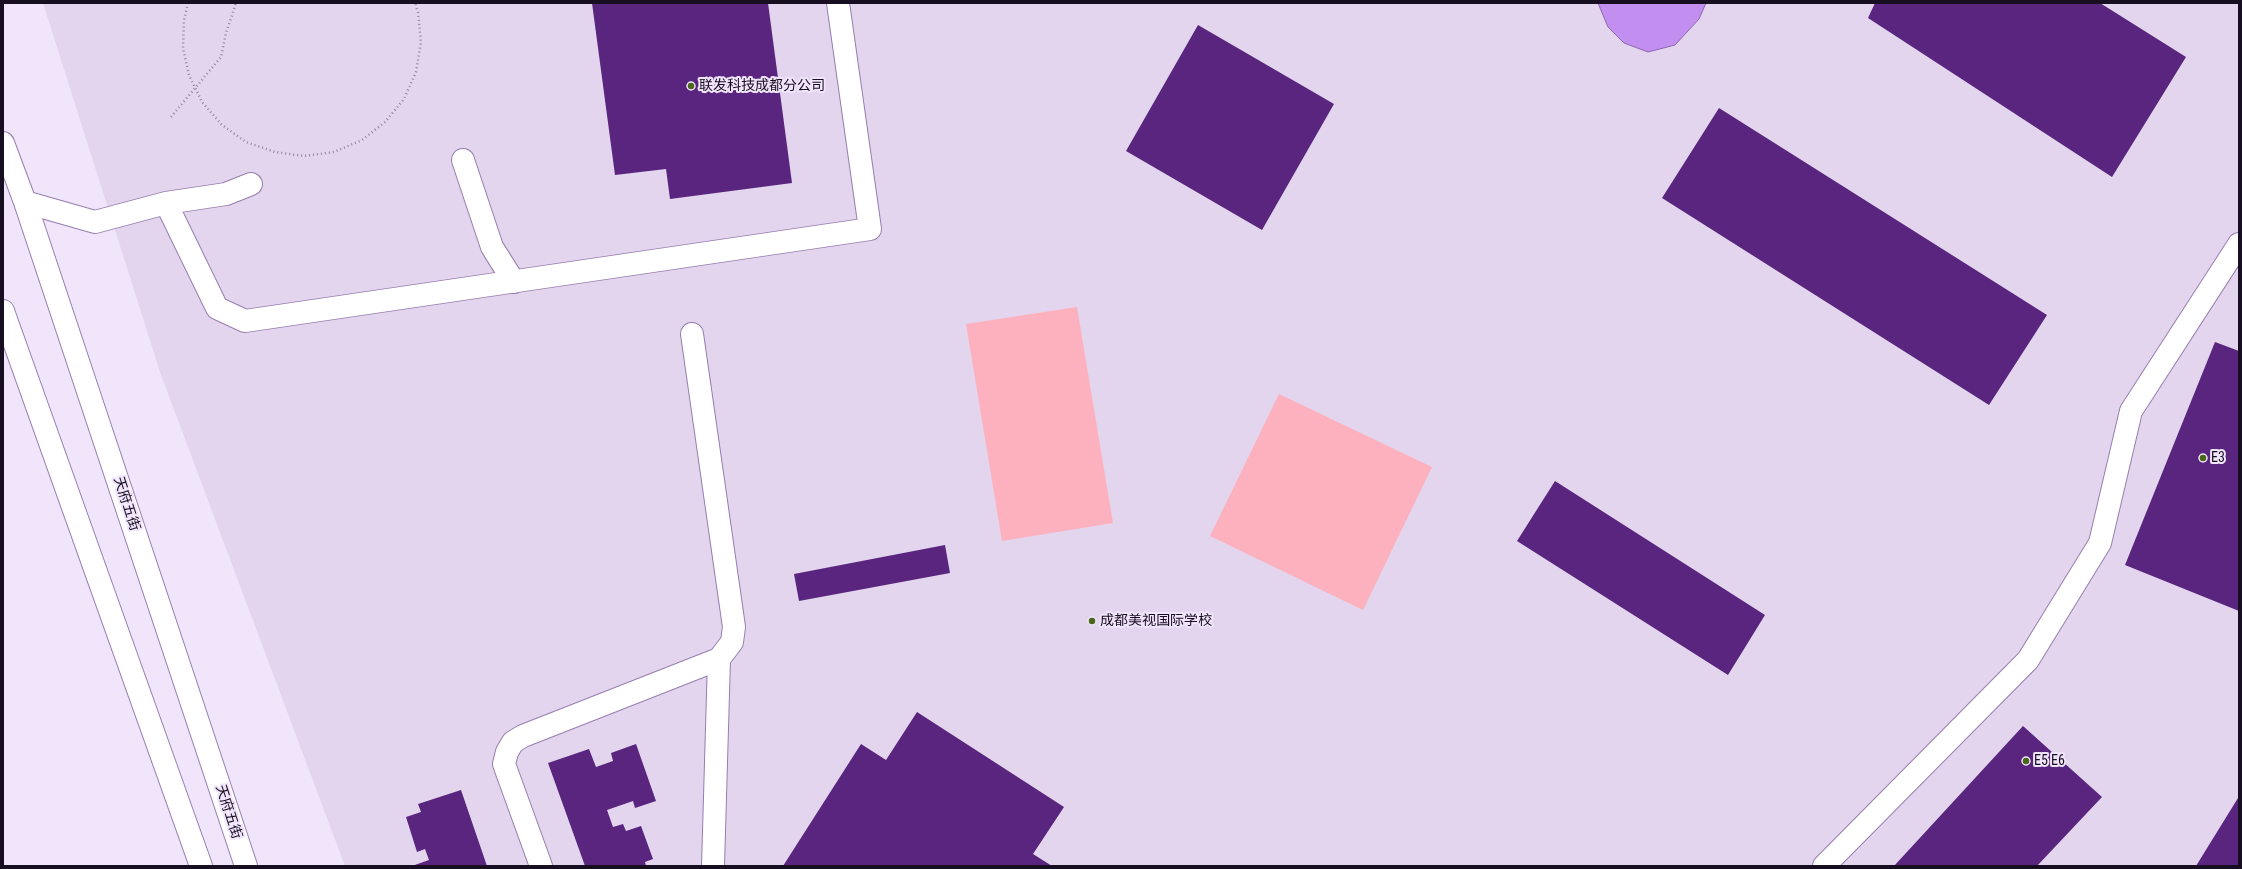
<!DOCTYPE html>
<meta charset="utf-8">
<style>
body{margin:0}
#map{position:relative;width:2242px;height:869px;overflow:hidden;background:#f0e5fb;font-family:"Roboto Condensed",sans-serif}
canvas{display:block}
.frame{position:absolute;inset:0;border:4px solid #180e21;pointer-events:none}
</style>
<div id="map">
<canvas width="2242" height="869"></canvas>
<div class="frame"></div>
</div>
<script>
const g = document.querySelector('canvas').getContext('2d');
g.lineJoin = 'round';
function fillPath(path, color) { g.fillStyle = color; g.fill(path, 'evenodd'); }
const shape = rows => new Path2D(rows.map(r => 'M' + r).join(''));
function strokePath(path, color, width, dash) { g.strokeStyle = color; g.lineWidth = width; g.lineCap = dash ? 'butt' : 'round'; g.setLineDash(dash || []); g.stroke(path); }
function label(font, color, halo, rows, align = 'center') {
  g.font = font + ' "Roboto Condensed","Noto Sans SC",sans-serif'; g.lineWidth = 4; g.setLineDash([]); g.textBaseline = 'middle'; g.strokeStyle = halo; g.fillStyle = color; for (const [text, x, y, turn = 0] of rows) {
    g.save(); g.translate(x, y); g.rotate((+turn || 0) * Math.PI / 180); g.textAlign = isNaN(turn) ? turn : align; if (halo) g.strokeText(text, 0, 0); g.fillText(text, 0, 0); g.restore();
  }
}
fillPath(shape([
 [43,3,2239,3,2239,866,345,866,161,375]
]), '#e2d5ed');
fillPath(shape([
 [1077,307,1113,523,1002,541,966,324],
 [1279,394,1432,467,1363,610,1210,536]
]), '#fdb1be');
const water = shape([
 [1598,3,1706,3,1699,19,1675,45,1648,52,1624,43,1608,27,1598,3]
]);
fillPath(water, '#c28eef');
strokePath(water, '#8f68b1', 1);
fillPath(shape([
 [592,3,768,3,792,183,670,199,666,169,615,175],
 [1875,3,2100,3,2186,57,2112,177,1868,18],
 [1198,25,1334,104,1262,230,1126,151],
 [1719,108,2047,315,1989,405,1662,198],
 [2215,342,2239,351,2239,611,2125,565],
 [1555,481,1765,615,1728,675,1517,541],
 [945,545,950,573,799,601,794,574],
 [917,712,1064,807,1033,854,1052,866,783,866,861,744,886,760],
 [2023,726,2102,797,2037,866,1894,866],
 [636,744,656,801,635,808,633,801,607,810,613,827,623,824,626,831,641,826,653,859,645,862,646,866,585,866,548,763,589,749,596,767,613,761,611,753],
 [461,790,487,866,412,866,429,860,425,849,417,852,406,817,421,812,418,804],
 [2238,798,2239,866,2196,866]
]), '#59257e');
const minor = shape([
 [3,143,25,202,246,866],
 [463,160,492,247,514,282],
 [25,202,95,222,166,203,217,308,245,321,870,229,838,3],
 [166,203,226,194,251,184],
 [3,311,201,866],
 [692,334,734,627,732,642,719,659,713,866],
 [541,866,504,764,507,752,513,742,523,736,719,659],
 [1824,866,2028,660,2100,543,2131,411,2239,244]
]);
strokePath(minor, '#987eb0', 24);
strokePath(shape([
 [188,3,184,20,183,48,189,75,202,102,222,125,246,142,275,152,304,156,334,152,362,140,385,122,404,99,416,72,421,42,418,12,415,3],
 [171,117,221,57,226,33,236,3]
]), '#92879c', 2.5, [1, 3]);
strokePath(minor, '#fff', 22);
for (const [x, y, r, color] of [
 [691,86,4,"#4a6619"],
 [2203,458,4,"#4a6619"],
 [1092,621,4,"#4a6619"],
 [2026,761,4,"#4a6619"]
]) { const dot = new Path2D(); dot.arc(x, y, r, 0, 2 * Math.PI); g.fillStyle = color; g.fill(dot); strokePath(dot, '#f0e5fb', 1.5); }
label('14px', '#180e21', '#f0e5fb', [
 ["联发科技成都分公司",699,86],
 ["E3",2211,458],
 ["成都美视国际学校",1100,621],
 ["E5 E6",2034,761]
], 'left');
label('14px', '#180e21', '#f0e5fb', [
 ["天府五街",126,504,72],
 ["天府五街",228,812,72]
]);
</script>
